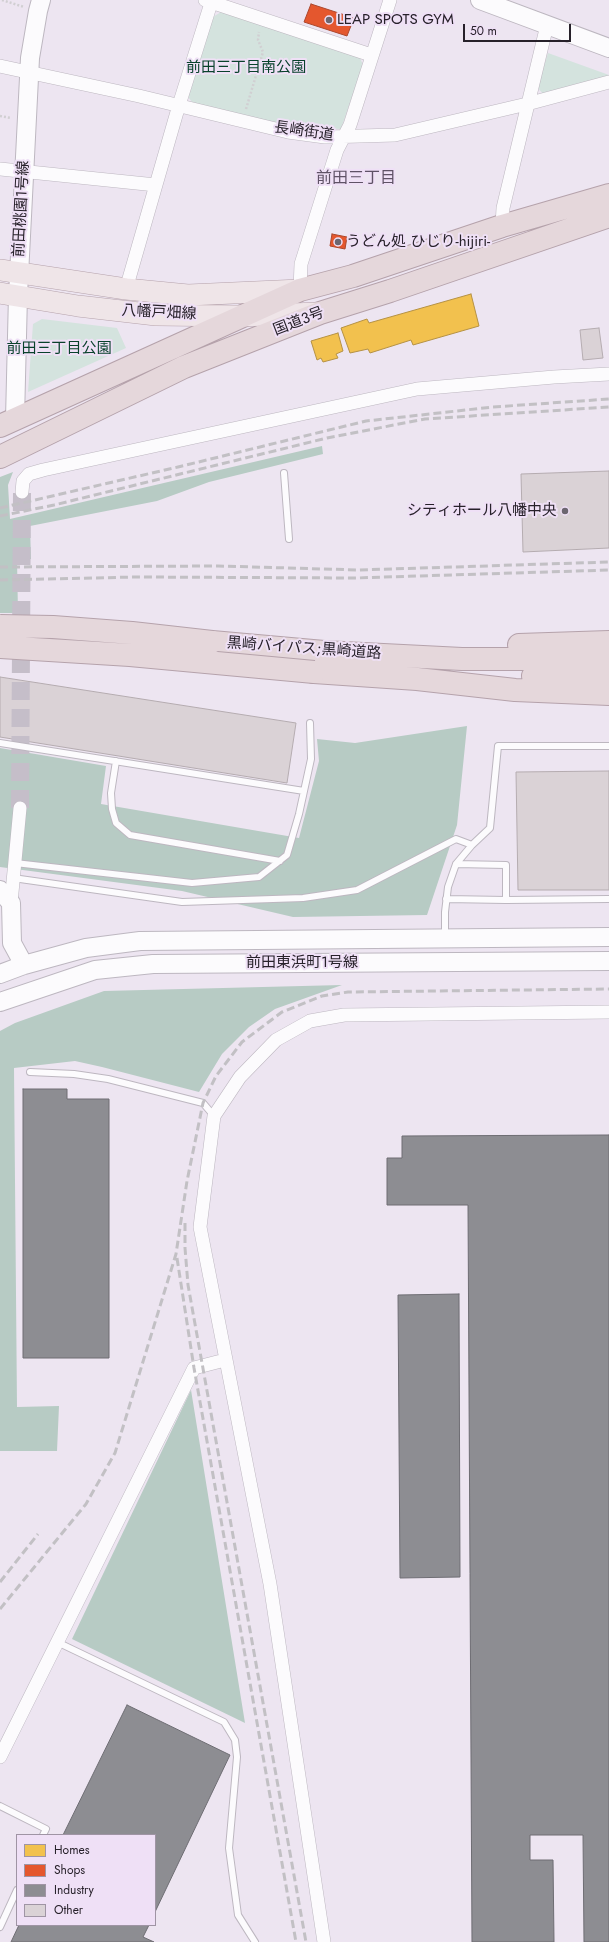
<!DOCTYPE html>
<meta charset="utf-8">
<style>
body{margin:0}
#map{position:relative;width:609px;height:1942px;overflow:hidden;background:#ede5f1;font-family:Jost,sans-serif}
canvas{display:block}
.legend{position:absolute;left:16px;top:1834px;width:140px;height:92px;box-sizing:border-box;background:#efe0f6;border:1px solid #9f94a4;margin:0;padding:5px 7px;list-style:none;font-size:12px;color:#27212a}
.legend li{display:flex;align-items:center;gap:8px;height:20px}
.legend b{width:20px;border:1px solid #9f94a4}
.scale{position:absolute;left:463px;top:24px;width:108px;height:18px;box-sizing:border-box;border:2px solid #27212a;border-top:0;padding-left:5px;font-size:12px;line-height:14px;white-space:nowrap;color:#27212a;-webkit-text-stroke:3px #efe0f6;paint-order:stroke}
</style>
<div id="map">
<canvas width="609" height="1942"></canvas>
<ul class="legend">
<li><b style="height:11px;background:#f2c14e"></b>Homes</li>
<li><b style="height:11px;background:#e4572e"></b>Shops</li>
<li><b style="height:11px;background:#8d8d92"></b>Industry</li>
<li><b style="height:11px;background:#dad2d6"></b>Other</li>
</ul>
<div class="scale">50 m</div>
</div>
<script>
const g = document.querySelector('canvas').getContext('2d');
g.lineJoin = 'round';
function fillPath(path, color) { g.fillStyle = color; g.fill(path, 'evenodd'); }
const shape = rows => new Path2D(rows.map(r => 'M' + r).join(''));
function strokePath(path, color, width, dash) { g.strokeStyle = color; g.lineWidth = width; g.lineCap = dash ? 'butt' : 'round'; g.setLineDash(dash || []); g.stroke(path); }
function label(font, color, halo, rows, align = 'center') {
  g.font = font + ' Jost,"Noto Sans JP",sans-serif'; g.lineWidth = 4; g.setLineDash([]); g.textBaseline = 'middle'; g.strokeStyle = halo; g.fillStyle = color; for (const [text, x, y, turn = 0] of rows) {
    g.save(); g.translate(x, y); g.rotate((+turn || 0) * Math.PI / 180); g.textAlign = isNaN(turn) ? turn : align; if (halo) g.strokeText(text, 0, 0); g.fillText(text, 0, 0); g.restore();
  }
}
fillPath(shape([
 [221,12,359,55,363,65,341,129,291,127,193,103,188,97,213,17],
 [548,53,609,75,609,76,543,94,537,87],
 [42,319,117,328,126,348,28,392,33,324]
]), '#d4e3de');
fillPath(shape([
 [322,446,323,454,209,482,157,501,30,526,31,559,17,560,18,613,0,613,0,477,13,472,8,485,10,519],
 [467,726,457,825,427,915,293,917,182,891,0,867,0,748,106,766,101,804,299,838,319,761,317,739,355,743],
 [342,985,275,1009,249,1027,222,1054,199,1092,102,1067,75,1061,14,1068,17,1407,59,1406,57,1451,0,1451,0,1031,15,1023,104,991],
 [191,1390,245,1723,72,1639]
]), '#b7cbc4');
const homes = shape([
 [471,294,479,326,413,345,411,340,370,353,368,349,350,353,341,328,367,319,369,323,471,294],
 [338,333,343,351,336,354,338,358,323,362,321,358,317,360,311,341,338,333]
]);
fillPath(homes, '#f2c14e');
strokePath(homes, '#b59143', 1);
const shops = shape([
 [311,4,354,18,347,36,304,22,311,4],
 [332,234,347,237,345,249,330,246,332,234]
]);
fillPath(shops, '#e4572e');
strokePath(shops, '#ab472d', 1);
const industry = shape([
 [23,1089,67,1089,67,1099,109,1099,109,1358,23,1358,23,1089],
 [609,1135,609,1942,584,1942,583,1835,530,1835,530,1860,553,1860,554,1942,472,1942,468,1205,387,1205,387,1158,402,1158,402,1136,609,1135],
 [459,1294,460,1577,400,1578,398,1295,459,1294],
 [127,1705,230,1755,155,1912,155,1835,63,1835,127,1705],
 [19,1925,149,1925,143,1937,154,1942,11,1942,19,1925]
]);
fillPath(industry, '#8d8d92');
strokePath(industry, '#6e6d73', 1);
const building = shape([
 [599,328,603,358,583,360,580,330,599,328],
 [609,471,609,548,523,552,521,474,609,471],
 [0,677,296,723,287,783,0,737,0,677],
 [609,771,609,890,518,890,516,772,609,771]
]);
fillPath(building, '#dad2d6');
strokePath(building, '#b5acb0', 1);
strokePath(shape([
 [20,808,22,492]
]), '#c5bec9', 18, [18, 9]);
const lane = shape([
 [284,473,289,539],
 [0,743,304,791],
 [116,761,111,793,112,809,116,823,130,835,280,861],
 [472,845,490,828,498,746,609,746],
 [15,863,192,883,259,877,287,855,299,814,311,759,310,723],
 [13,878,182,902,303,898,357,890,456,839,472,845,456,864,448,887,445,912,445,937],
 [446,899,506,900,506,865,456,864],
 [506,900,609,899],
 [30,1072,74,1074,108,1079,203,1103,214,1116],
 [57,1642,224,1722,235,1740,237,1757,229,1848,238,1915,255,1942],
 [0,1806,46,1829,43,1835],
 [0,1927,17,1890]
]);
const street = shape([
 [205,0,371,55],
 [0,66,139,96,288,132,325,137,395,135,527,104,609,82],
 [0,169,156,185],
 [502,226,503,208,547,25],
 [126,289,179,105,212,0],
 [300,290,301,264,337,150,350,125,390,0],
 [22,492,23,481,29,474,43,470,417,389,554,377,609,374],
 [11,903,20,808],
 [0,1757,194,1368,225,1360],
 [324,1942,270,1584,200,1227,214,1116,240,1077,276,1040,310,1021,344,1015,609,1012]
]);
const secondary = shape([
 [480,0,609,48],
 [15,419,18,295,30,58,38,11,41,0],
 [0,890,11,903,12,943,24,965],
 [0,974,24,965,86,948,140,941,609,937],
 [0,1002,95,970,153,964,609,961]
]);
const primary = shape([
 [0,270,126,289,188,295,300,290],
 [0,293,78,306,156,315,241,316,317,313]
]);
const highway = shape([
 [0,426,300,290,353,276,502,226,609,195],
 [0,457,184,367,320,313,390,291,609,216],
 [212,642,324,652,462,659,609,659],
 [519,645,609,642],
 [314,672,417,679,515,690,609,694],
 [533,676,609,676]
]);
strokePath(lane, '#bdb7c0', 8);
strokePath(street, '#bdb7c0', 14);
strokePath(secondary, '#bdb7c0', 20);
strokePath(primary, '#b5a2ab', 22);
strokePath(highway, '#b5a2ab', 24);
strokePath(shape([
 [2,0,24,7],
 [246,109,263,52,258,40,259,32],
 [0,116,11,118]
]), '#d1cfd2', 2.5, [2, 2]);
strokePath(lane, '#fcfbfd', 6);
strokePath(street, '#fcfbfd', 13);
strokePath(secondary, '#fcfbfd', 18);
strokePath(primary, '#efe5e8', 21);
strokePath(highway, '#e5d7db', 22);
strokePath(shape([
 [0,508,178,467,366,421,493,407,609,399],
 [0,516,54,505,327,438,425,419,609,407],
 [0,567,218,566,359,570,609,562],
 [0,580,137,577,356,578,609,570],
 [185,1223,185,1248,188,1285,306,1942],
 [177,1258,194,1368,296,1942],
 [0,1582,38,1534],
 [0,1609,86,1504,115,1453,176,1254,187,1181,203,1103,216,1076,242,1042,282,1012,322,996,348,992,609,989]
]), '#c2c0c4', 3, [8, 4]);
const highwayBridge = shape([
 [0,626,53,627,132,633,212,642],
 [0,647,130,655,314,672]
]);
strokePath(highwayBridge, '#b5a2ab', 24, []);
strokePath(highwayBridge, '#e5d7db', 22);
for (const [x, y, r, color] of [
 [329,20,4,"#6c6670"],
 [338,242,4,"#6c6670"],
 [565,511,4,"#6c6670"]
]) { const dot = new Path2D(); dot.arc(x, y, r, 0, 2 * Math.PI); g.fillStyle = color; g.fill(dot); strokePath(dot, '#efe0f6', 1.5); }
label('15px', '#27212a', '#efe0f6', [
 ["LEAP SPOTS GYM",337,20],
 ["うどん処 ひじり-hijiri-",346,242],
 ["シティホール八幡中央",557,511,"right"]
], 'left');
label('15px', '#09422c', '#efe0f6', [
 ["前田三丁目南公園",246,68],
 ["前田三丁目公園",59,349]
]);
label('15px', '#27212a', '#efe0f6', [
 ["長崎街道",304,132,8],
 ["前田桃園1号線",22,209,-87],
 ["八幡戸畑線",159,313,3],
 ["国道3号",299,322,-21],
 ["黒崎バイパス;黒崎道路",304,649,4],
 ["前田東浜町1号線",302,963]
]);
label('16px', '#5f5266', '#efe0f6', [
 ["前田三丁目",356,179]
]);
</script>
